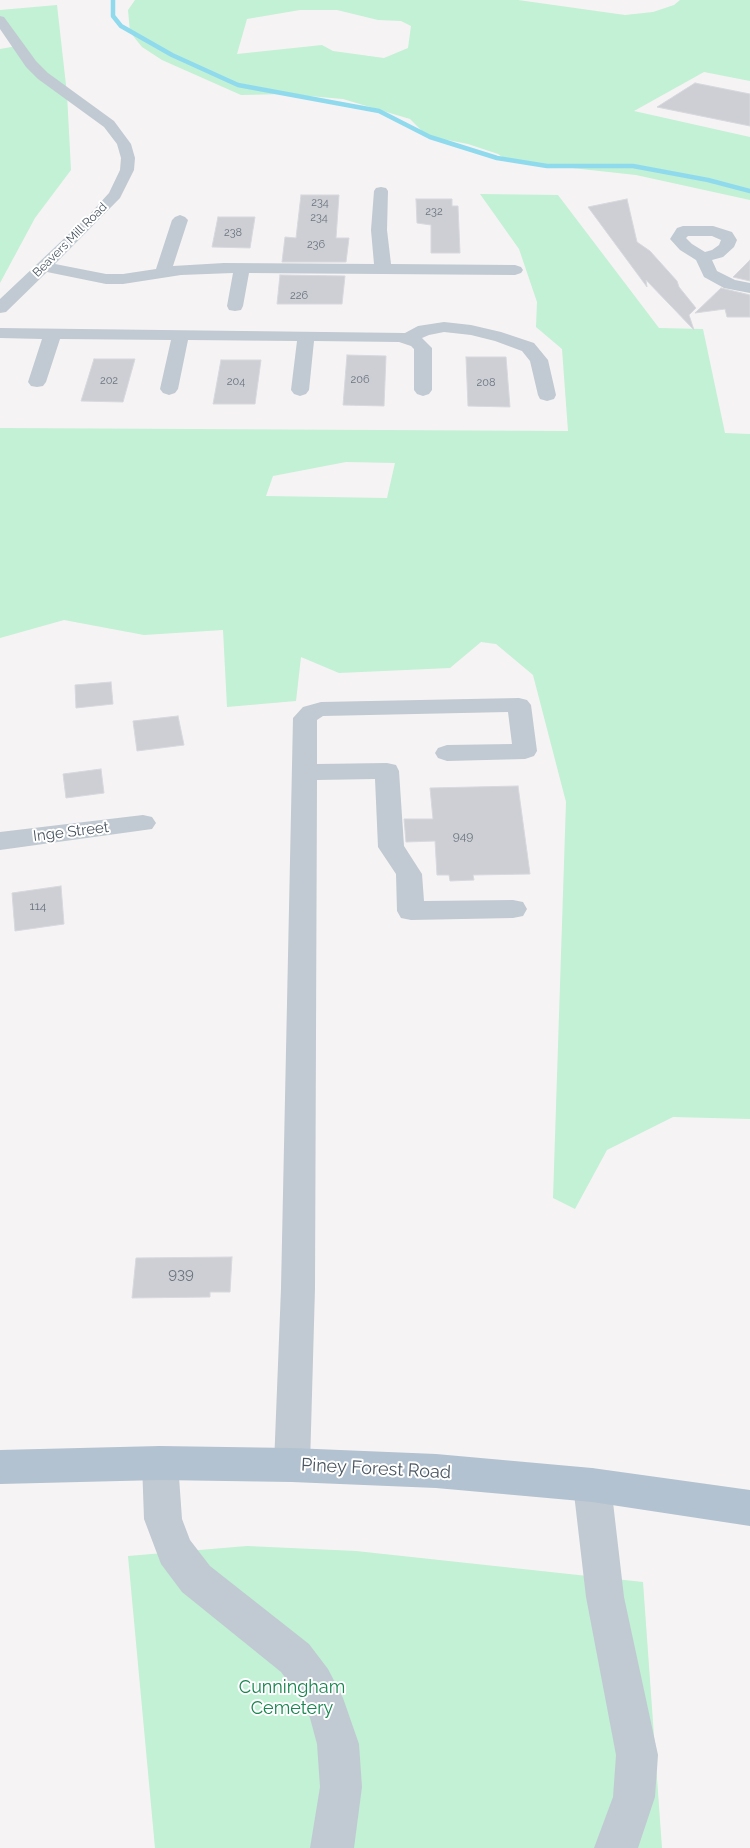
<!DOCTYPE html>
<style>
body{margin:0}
canvas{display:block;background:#f5f3f3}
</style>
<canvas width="750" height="1848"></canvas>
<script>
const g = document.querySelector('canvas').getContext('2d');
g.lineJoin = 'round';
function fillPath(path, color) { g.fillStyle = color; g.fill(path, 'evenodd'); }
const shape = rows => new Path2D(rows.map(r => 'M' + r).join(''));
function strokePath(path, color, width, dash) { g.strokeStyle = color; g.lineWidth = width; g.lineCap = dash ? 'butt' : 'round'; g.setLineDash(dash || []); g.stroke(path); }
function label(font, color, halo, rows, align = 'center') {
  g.font = font + ' Raleway,sans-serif'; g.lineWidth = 4; g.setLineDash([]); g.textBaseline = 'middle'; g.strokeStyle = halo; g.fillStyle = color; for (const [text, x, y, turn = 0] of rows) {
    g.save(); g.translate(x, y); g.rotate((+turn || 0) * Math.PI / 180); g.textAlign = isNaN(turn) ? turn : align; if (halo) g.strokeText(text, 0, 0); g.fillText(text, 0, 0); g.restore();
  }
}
fillPath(shape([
 [135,0,518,0,625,15,653,12,674,5,680,0,750,0,750,81,704,72,634,111,750,137,750,200,636,175,508,161,498,154,468,144,427,136,410,119,343,99,286,94,241,95,162,60,142,47,130,32,128,10],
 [300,10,337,10,378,20,401,21,411,26,408,48,384,58,333,51,322,45,237,54,247,19],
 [57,5,67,94,71,170,35,218,0,283,0,49,17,46,0,20,0,10],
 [480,194,558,195,659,328,703,329,725,433,750,434,750,1119,673,1117,607,1150,575,1209,553,1198,566,802,533,675,496,644,481,642,450,668,339,673,301,657,296,701,227,707,223,630,144,635,64,620,0,638,0,428,568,431,562,349,536,327,537,302,519,249],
 [346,462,395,463,387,498,266,496,273,476],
 [247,1546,356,1551,643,1582,662,1848,155,1848,128,1556]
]), '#c3f1d5');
strokePath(shape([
 [113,0,113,16,121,26,172,55,238,85,379,111,430,137,497,158,547,166,633,166,708,180,750,191]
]), '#90daee', 4.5);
const building = shape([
 [695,83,750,94,750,126,657,107,695,83],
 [301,195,339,195,336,238,349,238,346,262,282,262,285,237,296,238,301,195],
 [416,199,452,199,452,206,458,206,460,253,431,253,431,225,417,223,416,199],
 [627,199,637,242,650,251,677,281,679,287,696,308,689,315,694,330,646,280,647,287,588,207,627,199],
 [218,217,255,217,250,248,212,247,218,217],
 [750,260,750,281,733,277,750,260],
 [280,275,345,276,342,304,277,304,280,275],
 [721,288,750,295,750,317,727,317,725,309,695,313,721,288],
 [347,355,386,356,384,406,343,405,347,355],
 [466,357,506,357,510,407,468,406,466,357],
 [94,359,135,359,123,402,81,401,94,359],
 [221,360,261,360,255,404,213,404,221,360],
 [111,682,113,704,76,708,75,685,111,682],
 [178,716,184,745,137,751,133,721,178,716],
 [101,769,104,793,66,798,63,774,101,769],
 [518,786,530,874,473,875,474,880,450,881,449,875,437,875,435,841,406,842,404,819,433,819,430,788,518,786],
 [61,886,64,924,15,931,12,893,61,886],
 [232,1257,230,1292,210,1292,210,1297,132,1298,136,1258,232,1257]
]);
fillPath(building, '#cdcfd5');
strokePath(building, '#d7d9de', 1);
fillPath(shape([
 [0,16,4,17,36,61,48,73,114,121,131,144,135,158,134,170,120,198,55,264,106,274,123,274,156,269,172,220,175,217,180,215,185,217,188,220,173,266,224,263,374,264,371,230,374,191,376,188,381,187,386,188,388,191,387,230,391,264,515,265,521,267,523,270,521,273,515,275,249,273,243,306,241,310,235,311,229,310,227,306,233,273,181,275,123,284,106,284,47,272,6,312,0,313,0,299,89,215,109,193,120,170,121,158,117,144,104,127,38,79,26,67,0,29,0,16],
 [683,226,713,226,732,232,737,240,734,247,723,257,712,260,717,271,735,280,750,283,750,293,724,288,704,277,696,260,680,250,670,239,677,228,683,226],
 [688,236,712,236,721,240,719,245,712,250,705,252,692,244,686,238,688,236],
 [444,322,471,325,501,332,534,343,548,360,556,395,554,399,547,401,540,399,538,395,530,361,522,351,495,341,471,335,444,332,429,335,422,338,432,348,432,390,429,394,423,396,417,394,414,390,414,349,411,346,399,342,314,341,309,390,306,394,300,396,294,394,291,390,297,341,188,340,178,389,175,393,169,395,163,393,160,389,171,340,60,339,46,382,43,386,37,387,31,386,28,382,42,339,0,338,0,328,405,333,418,326,444,322],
 [519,698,527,700,531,705,537,751,534,756,525,759,447,761,438,758,435,753,438,748,447,745,512,744,508,712,323,716,317,720,317,764,387,763,396,765,399,771,404,846,422,874,424,901,513,900,523,902,527,909,523,916,513,918,411,920,401,918,397,911,396,874,378,847,375,779,317,780,315,1288,310,1465,305,1477,292,1482,279,1477,274,1465,281,1288,293,718,303,707,321,702,519,698],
 [143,815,152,817,156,823,152,829,0,850,0,832,143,815],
 [160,1446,173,1451,178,1463,182,1519,190,1540,210,1566,309,1644,328,1669,343,1698,359,1744,362,1787,354,1848,310,1848,320,1787,317,1744,310,1718,300,1697,281,1672,182,1592,161,1564,144,1519,142,1463,147,1451,160,1446],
 [592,1468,605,1473,611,1485,624,1597,658,1755,655,1797,638,1848,594,1848,613,1797,616,1755,586,1597,573,1485,579,1473,592,1468]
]), '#c1cad2');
fillPath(shape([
 [160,1446,292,1448,436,1454,592,1468,750,1490,750,1526,592,1502,436,1488,292,1482,160,1480,0,1484,0,1450,160,1446]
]), '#b3c2d1');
label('11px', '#6b747e', null, [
 ["234",320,203],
 ["232",434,212],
 ["234",319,218],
 ["238",233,233],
 ["236",316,245],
 ["226",299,296],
 ["206",360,380],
 ["202",109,381],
 ["204",236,382],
 ["208",486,383]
]);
label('12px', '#4a5661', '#fff', [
 ["Beavers Mill Road",70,240,-45]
]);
label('12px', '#6b747e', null, [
 ["949",463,836],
 ["114",38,906]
]);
label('15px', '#4a5661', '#fff', [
 ["Inge Street",71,832,-7]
]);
label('15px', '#6b747e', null, [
 ["939",181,1274]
]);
label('18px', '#4a5661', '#fff', [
 ["Piney Forest Road",376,1469,3]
]);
label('18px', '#17864f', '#fff', [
 ["Cunningham",292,1688],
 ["Cemetery",292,1709]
]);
</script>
